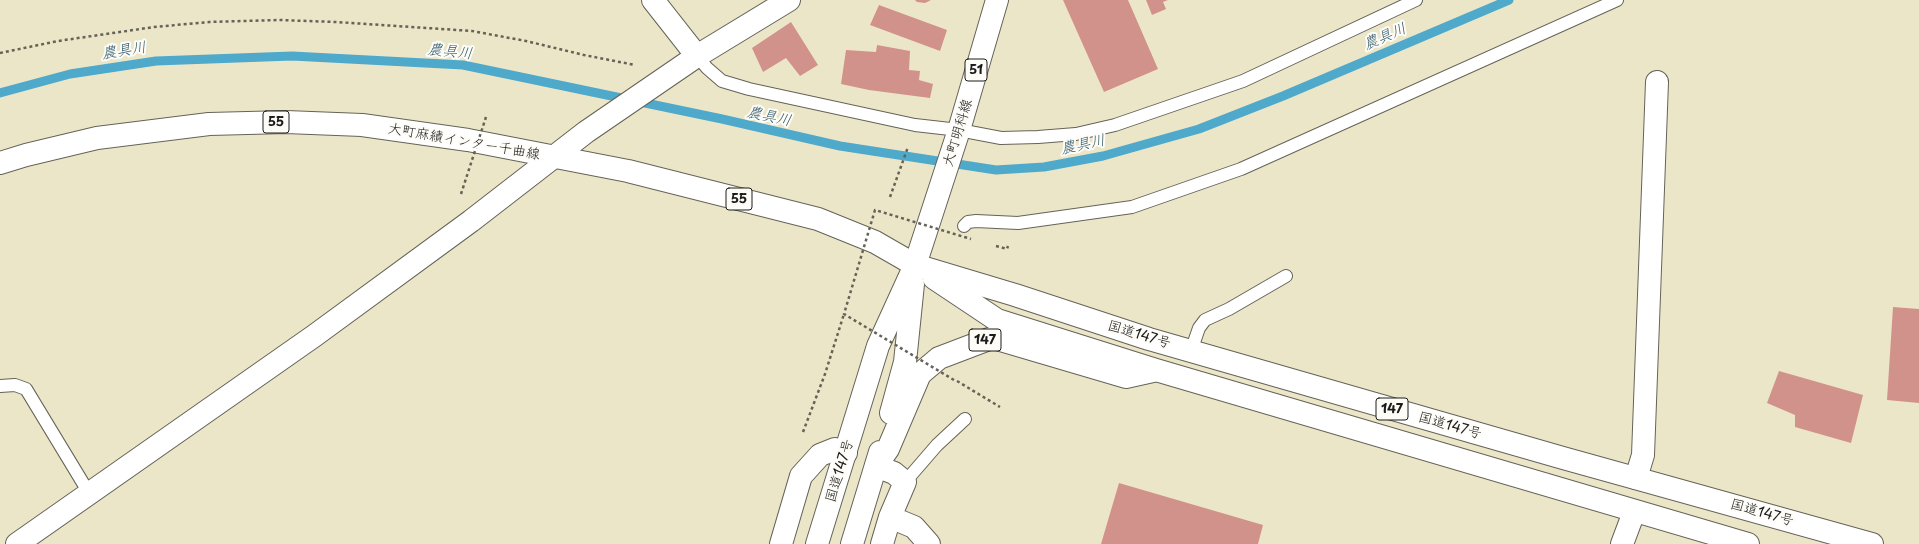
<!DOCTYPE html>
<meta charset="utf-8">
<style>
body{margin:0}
canvas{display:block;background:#ece6c8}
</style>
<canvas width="1919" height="544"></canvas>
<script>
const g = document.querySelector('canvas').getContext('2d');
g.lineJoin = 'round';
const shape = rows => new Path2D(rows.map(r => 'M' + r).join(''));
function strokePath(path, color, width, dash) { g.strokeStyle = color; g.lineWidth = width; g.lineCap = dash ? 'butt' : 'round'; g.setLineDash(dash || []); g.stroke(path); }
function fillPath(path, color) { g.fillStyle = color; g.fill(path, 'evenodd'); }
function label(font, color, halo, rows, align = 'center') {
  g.font = font + ' "Playpen Sans","Klee One",sans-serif'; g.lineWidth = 4; g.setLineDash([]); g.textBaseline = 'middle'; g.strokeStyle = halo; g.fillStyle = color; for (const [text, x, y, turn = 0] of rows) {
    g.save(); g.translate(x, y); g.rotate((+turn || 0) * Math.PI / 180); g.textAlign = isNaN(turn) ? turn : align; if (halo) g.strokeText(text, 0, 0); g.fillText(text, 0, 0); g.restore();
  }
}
strokePath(shape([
 [0,93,70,74,156,61,292,56,463,65,722,119,840,146,996,170,1044,167,1103,156,1199,129,1283,96,1509,0]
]), '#4ea9cb', 9);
fillPath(shape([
 [915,0,931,0,925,3,917,2],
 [1063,0,1128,0,1158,69,1104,92],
 [1146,0,1168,0,1163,2,1166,9,1152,15],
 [879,5,947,30,940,51,870,25],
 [791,22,818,65,800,76,786,58,763,72,752,48],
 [877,45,910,51,909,70,920,71,919,80,933,84,930,98,869,90,841,84,846,50,876,52],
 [1893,307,1919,309,1919,403,1887,400],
 [1779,371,1863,395,1851,443,1795,427,1795,415,1767,403],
 [1119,483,1263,525,1258,544,1101,544]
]), '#d2928c');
const service = shape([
 [697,56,707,68,722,81,749,89,915,125,959,130,1001,138,1038,137,1076,134,1115,125,1243,81,1416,0],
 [964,226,968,222,976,221,1018,223,1132,207,1241,169,1617,0],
 [1191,351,1199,328,1205,320,1229,309,1286,276],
 [0,386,15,385,26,389,89,493],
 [905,482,937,445,965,419]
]);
const minor = shape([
 [653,0,697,56],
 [876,466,894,473,905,482,890,517,882,544],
 [1636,478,1643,455,1657,82],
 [890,517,914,527,929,544],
 [781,544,801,476,820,455,835,449,846,453],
 [1622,544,1634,512]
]);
const tertiary = shape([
 [17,544,314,336,471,221,586,132,697,56,789,0]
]);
const primary = shape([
 [0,163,26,155,97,138,209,124,286,122,362,125,468,140,628,171,818,219,875,242,915,265,959,130,997,0]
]);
const trunk = shape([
 [915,265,1015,295,1149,339,1563,458,1872,544],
 [934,278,997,320,1156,370,1748,544],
 [891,413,905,362,913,284],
 [876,466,888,449,920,374,939,358,989,339,997,339,1126,377,1153,371],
 [817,544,878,346,915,265],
 [852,544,880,452]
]);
strokePath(service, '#656358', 14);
strokePath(minor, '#656358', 24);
strokePath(tertiary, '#656358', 24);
strokePath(primary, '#656358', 24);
strokePath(trunk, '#656358', 24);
strokePath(shape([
 [0,53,58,41,154,27,209,22,279,20,336,22,472,31,526,41,584,55,635,65],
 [890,197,908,147],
 [996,246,1007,249,1008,246],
 [957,381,1000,407],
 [803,432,825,374,844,314]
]), '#656358', 2.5, [3, 3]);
strokePath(service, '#fff', 12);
strokePath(minor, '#fff', 22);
strokePath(tertiary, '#fff', 22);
strokePath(primary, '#fff', 22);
strokePath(trunk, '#fff', 22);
strokePath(shape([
 [461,194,486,117],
 [954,380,844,314,875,210,971,239]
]), '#656358', 2.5, [3, 3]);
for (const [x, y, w] of [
 [976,70,22],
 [276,122,26],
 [739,199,26],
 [985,340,32],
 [1392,409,32]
]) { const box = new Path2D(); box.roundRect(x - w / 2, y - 11, w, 22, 3); g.fillStyle = '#fdfcf7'; g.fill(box); strokePath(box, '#1c1c1c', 1); }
label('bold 13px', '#1c1c1c', null, [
 ["51",976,70],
 ["55",276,122],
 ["55",739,199],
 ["147",985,340],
 ["147",1392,409]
]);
label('14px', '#1c1c1c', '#fdfcf7', [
 ["大町明科線",958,133,-73],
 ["大町麻績インター千曲線",464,142,10],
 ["国道147号",1139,335,17],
 ["国道147号",1450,426,16],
 ["国道147号",840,471,-73],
 ["国道147号",1762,513,16]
]);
label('italic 15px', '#325b6b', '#fdfcf7', [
 ["農具川",1385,37,-23],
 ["農具川",124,51,-9],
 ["農具川",450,52,6],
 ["農具川",769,117,12],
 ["農具川",1083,145,-12]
]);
</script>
